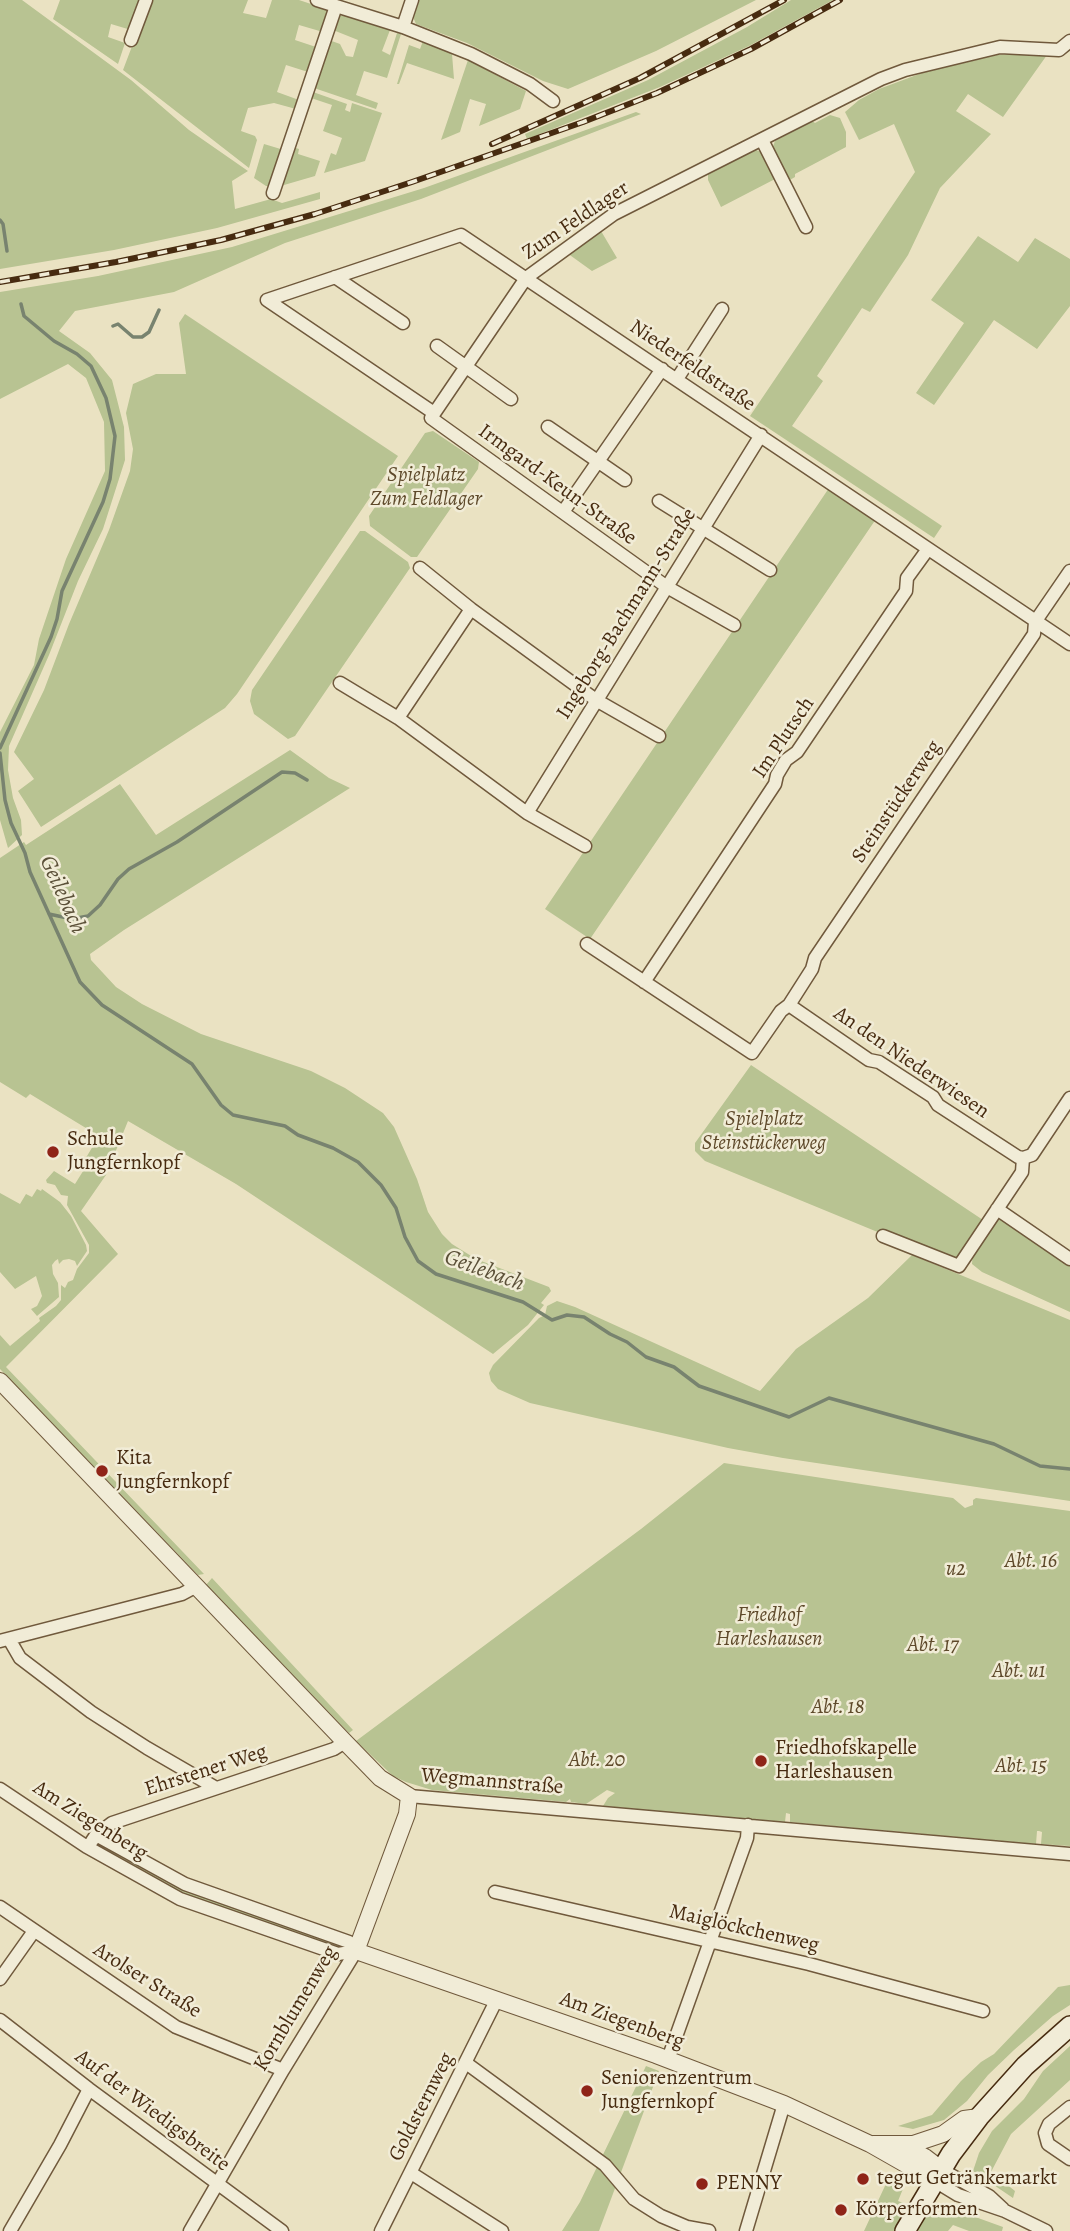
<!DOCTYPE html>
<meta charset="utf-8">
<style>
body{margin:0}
canvas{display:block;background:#eae2c2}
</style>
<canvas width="1070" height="2231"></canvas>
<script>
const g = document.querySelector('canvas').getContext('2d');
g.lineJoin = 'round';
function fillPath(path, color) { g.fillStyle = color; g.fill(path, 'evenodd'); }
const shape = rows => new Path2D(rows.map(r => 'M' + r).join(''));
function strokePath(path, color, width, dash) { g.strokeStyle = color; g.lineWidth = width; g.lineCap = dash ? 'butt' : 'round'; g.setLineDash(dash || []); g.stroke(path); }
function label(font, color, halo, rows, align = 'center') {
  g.font = font + ' Alegreya,serif'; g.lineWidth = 5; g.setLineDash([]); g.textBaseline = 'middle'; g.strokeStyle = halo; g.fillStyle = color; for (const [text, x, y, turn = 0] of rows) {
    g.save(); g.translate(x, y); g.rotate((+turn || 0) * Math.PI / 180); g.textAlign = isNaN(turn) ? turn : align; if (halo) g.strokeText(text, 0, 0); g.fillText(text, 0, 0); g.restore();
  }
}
fillPath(shape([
 [0,0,22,0,131,80,189,130,248,171,232,181,235,209,271,199,282,203,320,192,320,199,217,228,114,250,0,269],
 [60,0,141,0,131,30,111,24,108,37,125,43,118,64,53,19],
 [153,0,248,0,243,13,266,18,272,0,299,0,326,9,329,12,323,32,299,25,295,40,316,47,308,72,286,65,277,92,299,100,296,109,274,103,248,108,241,131,255,136,257,140,249,168,123,70,134,41,138,42],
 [418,0,756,0,656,51,568,89,543,81,467,43,416,24,413,17],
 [791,0,833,0,749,46,660,87,527,139,525,134,648,80,747,27],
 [343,15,390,30,382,51,390,55,397,33,401,34,387,78,364,71,356,95,378,103,376,109,314,88,329,40,340,44,346,56,353,57,358,40,333,30,337,17],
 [423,41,452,54,454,79,407,63,399,84,397,84,409,45,420,49],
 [1032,53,1047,55,1003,117,968,94,956,111,991,134,940,188,908,255,870,312,862,308,817,376,823,381,792,426,942,526,934,538,750,416,915,172,894,124,859,140,845,112,859,100,879,89,922,73,997,55],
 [468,60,526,91,520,109,479,126,486,104,470,99,460,132,441,140],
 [313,92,347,104,345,110,350,112,352,103,382,113,365,161,324,173,331,153,336,155,342,138,323,131,332,105,311,98],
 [636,112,641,114,421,199,285,243,174,292,75,311,59,331,90,353,112,380,124,427,125,460,103,529,78,581,49,655,9,746,8,770,13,798,21,820,22,835,8,848,0,820,0,732,34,665,39,639,66,559,105,471,104,422,86,378,68,364,0,399,0,292,98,276,232,247,424,188],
 [830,115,840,118,846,132,846,147,795,174,795,177,788,181,772,149,775,141,812,121,815,123],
 [264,144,284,150,272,186,266,186,254,178],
 [293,147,299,149,298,154,320,161,315,176,284,185,283,182],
 [756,150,764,153,777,178,721,207,708,180,708,173],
 [601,231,617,258,592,271,567,253],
 [978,236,1018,262,1035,238,1070,259,1070,306,1037,349,994,320,934,405,916,393,964,323,931,300],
 [185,314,398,456,237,694,225,708,41,827,18,791,34,779,14,752,44,690,69,624,109,530,130,471,133,449,126,413,133,384,156,374,186,374,179,323],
 [433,431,479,462,478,469,417,557,411,557,370,526,369,516,425,433],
 [829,488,876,519,590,939,545,909],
 [360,531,365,531,408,562,410,568,295,736,288,739,254,714,250,701,252,690],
 [290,750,329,778,350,788,124,930,90,954,91,960,116,987,142,1004,201,1034,311,1071,345,1088,383,1113,394,1127,417,1179,428,1212,442,1234,452,1244,476,1259,549,1287,551,1291,541,1303,544,1305,528,1325,493,1354,236,1184,128,1121,106,1175,81,1211,118,1254,6,1367,204,1574,198,1575,0,1369,0,1335,10,1346,40,1321,39,1318,56,1306,61,1300,61,1285,65,1288,68,1282,73,1280,77,1269,89,1253,89,1245,67,1205,68,1196,61,1195,55,1185,47,1183,46,1180,54,1171,75,1184,85,1168,81,1166,99,1136,30,1094,26,1098,0,1082,0,858,24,842,26,845,120,784,156,835],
 [751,1065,983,1220,957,1259,948,1261,705,1161,695,1151,695,1143],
 [37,1189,41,1191,42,1189,60,1202,71,1216,86,1245,87,1251,77,1266,75,1261,69,1259,63,1260,59,1264,58,1259,55,1261,52,1265,53,1274,58,1283,59,1297,37,1316,31,1309,37,1306,42,1296,36,1276,15,1289,0,1272,0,1193,20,1204,26,1194,32,1197],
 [1000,1219,1070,1264,1070,1312,982,1272,972,1264,973,1251,991,1225],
 [912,1255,1070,1320,1070,1501,783,1458,728,1448,530,1403,498,1389,491,1381,489,1373,493,1365,539,1318,545,1315,547,1306,557,1301,575,1307,760,1391,796,1349,868,1298],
 [724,1463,953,1498,965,1508,973,1505,973,1500,976,1498,1070,1511,1070,1846,1041,1844,1042,1832,1039,1831,1037,1831,1036,1844,790,1822,790,1814,786,1813,785,1822,603,1806,608,1798,615,1793,607,1790,586,1804,571,1802,570,1799,566,1802,432,1790,406,1782,393,1776,356,1741,641,1529],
 [212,1578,353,1730,349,1733,206,1585],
 [99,1841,344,1944,342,1949,182,1894,96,1847],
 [1070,1985,1070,2005,1053,2016,1014,2050,988,2075,967,2101,944,2120,913,2129,898,2126,932,2115,961,2081,981,2062,994,2054,1058,1987],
 [1070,2046,1070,2080,1011,2134,991,2172,1015,2191,1013,2198,973,2171,979,2153,992,2131,1024,2099,1043,2071],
 [646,2066,659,2071,599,2231,562,2231,580,2202],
 [891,2173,905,2184,898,2201,938,2216,956,2210,1003,2227,1002,2231,969,2231,953,2225,948,2231,864,2231]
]), '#b8c392');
strokePath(shape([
 [0,220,3,224,7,251],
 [113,326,118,324,133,337,142,337,149,332,159,310],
 [0,748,51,637,57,619,62,591,103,502,110,479,115,436,106,398,91,366,77,354,54,341,24,316,21,304],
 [0,753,5,800,11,823,25,853,30,872,80,982,102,1005,192,1064,221,1105,233,1115,285,1126,298,1135,333,1148,358,1162,381,1185,396,1208,405,1237,418,1261,436,1274,523,1302,552,1320,567,1315,584,1317,610,1334,627,1342,646,1357,674,1367,699,1386,789,1417,829,1398,994,1444,1040,1466,1070,1469],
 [49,914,72,919,88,916,100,905,118,879,129,869,177,842,282,772,295,773,307,780]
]), '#78836f', 3.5);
const minor = shape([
 [317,0,403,27,471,54,530,84,553,101],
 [403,27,412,0],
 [131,40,146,0],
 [762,140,806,227],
 [273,193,336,6],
 [335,277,403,323],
 [267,300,461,235,1070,644],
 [267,300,434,413],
 [437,346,511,399],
 [677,379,722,309],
 [548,427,625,480],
 [659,501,770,570],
 [563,512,662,369],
 [420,568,471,609,596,700,659,736],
 [734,625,667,587,431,418,526,278,614,214,881,79,905,70,1000,47,1059,50,1070,41],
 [340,683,398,718,527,813,585,846],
 [398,718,471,609],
 [527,813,761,435],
 [587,944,752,1053,781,1011,789,1005,812,969,815,958,1034,634,1035,622,1070,571],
 [644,982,775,784,777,775,786,760,797,752,906,591,907,578,928,549],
 [789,1005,869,1060,879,1062,933,1097,938,1105,1018,1157,1023,1158,1032,1155,1070,1098],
 [997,1209,1070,1259],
 [883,1236,959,1266,1022,1172,1023,1158],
 [9,1639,20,1658,91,1712,147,1748,216,1788],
 [0,1641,182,1594,195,1587],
 [0,1789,87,1847,180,1899,338,1954,356,1951],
 [409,1796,1070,1854],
 [96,1835,185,1884,349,1942,356,1951],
 [92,1841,96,1835,112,1823,334,1749,345,1742],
 [495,1892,809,1964,983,2011],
 [0,1907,176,2027,283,2070],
 [0,1979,34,1931],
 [0,2020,89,2089,282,2231],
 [668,2059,747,1838,748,1825],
 [466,2063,605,2165,634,2199,661,2216,687,2227,709,2231],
 [1070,2107,1049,2124,1045,2133,1048,2144,1070,2159],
 [942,2170,989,2196,1003,2209],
 [411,2173,502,2231],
 [935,2181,958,2195,1005,2211,1046,2231],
 [10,2231,60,2145,89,2089],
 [190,2231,283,2070,356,1951],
 [381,2231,497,1999],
 [746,2231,784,2104]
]);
const tertiary = shape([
 [0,1381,345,1742,380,1778,409,1796,407,1814,356,1951,656,2055,784,2104,870,2144,935,2181],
 [873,2144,913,2144,943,2134,964,2119,979,2117],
 [900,2144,925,2157,942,2170]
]);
const secondary = shape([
 [905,2231,951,2154,979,2117,1025,2066,1070,2026]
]);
strokePath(minor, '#70593c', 15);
strokePath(tertiary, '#70593c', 18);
strokePath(secondary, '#472b10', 22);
strokePath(minor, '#f1ecd7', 12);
strokePath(tertiary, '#f1ecd7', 16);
strokePath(secondary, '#f1ecd7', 19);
const rail = shape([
 [492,144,640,78,784,0],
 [0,282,116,262,221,240,315,214,412,182,583,122,657,93,751,49,840,0]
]);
strokePath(rail, '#472b10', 6);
strokePath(rail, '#f1ecd7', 3.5, [10]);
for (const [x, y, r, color] of [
 [53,1152,7,"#8f2418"],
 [102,1471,7,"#8f2418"],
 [761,1761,7,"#8f2418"],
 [587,2091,7,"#8f2418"],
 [863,2179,7,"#8f2418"],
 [702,2184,7,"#8f2418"],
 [841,2210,7,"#8f2418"]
]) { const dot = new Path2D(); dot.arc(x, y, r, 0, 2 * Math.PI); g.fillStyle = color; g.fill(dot); strokePath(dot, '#f1ecd7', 2.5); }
label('21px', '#472b10', '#f1ecd7', [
 ["Zum Feldlager",576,221,-34],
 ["Niederfeldstraße",692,366,34],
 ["Irmgard-Keun-Straße",557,485,36],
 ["Ingeborg-Bachmann-Straße",627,614,-58],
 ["Im Plutsch",784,738,-56],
 ["Steinstückerweg",897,802,-56],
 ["An den Niederwiesen",911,1063,34],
 ["Ehrstener Weg",206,1771,-18],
 ["Wegmannstraße",492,1782,5],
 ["Am Ziegenberg",90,1821,32],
 ["Maiglöckchenweg",744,1929,13],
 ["Arolser Straße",147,1981,32],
 ["Kornblumenweg",296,2009,-59],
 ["Am Ziegenberg",622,2021,20],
 ["Goldsternweg",422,2107,-63],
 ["Auf der Wiedigsbreite",152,2111,37]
]);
label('italic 21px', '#5e492a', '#f1ecd7', [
 ["Spielplatz",426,476],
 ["Zum Feldlager",426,500],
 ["Spielplatz",764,1120],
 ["Steinstückerweg",764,1144],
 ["Abt. 16",1031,1562],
 ["u2",956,1570],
 ["Friedhof",769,1616],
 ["Harleshausen",769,1640],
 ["Abt. 17",933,1646],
 ["Abt. u1",1019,1672],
 ["Abt. 18",838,1708],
 ["Abt. 20",597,1761],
 ["Abt. 15",1021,1767]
]);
label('21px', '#472b10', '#f1ecd7', [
 ["Schule",67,1140],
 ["Jungfernkopf",67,1164],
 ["Kita",116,1459],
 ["Jungfernkopf",116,1483],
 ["Friedhofskapelle",775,1749],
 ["Harleshausen",775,1773],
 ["Seniorenzentrum",601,2079],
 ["Jungfernkopf",601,2103],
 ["tegut Getränkemarkt",877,2179],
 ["PENNY",716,2184],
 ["Körperformen",855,2210]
], 'left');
label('italic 23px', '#5b5038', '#f1ecd7', [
 ["Geilebach",62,895,66],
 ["Geilebach",484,1271,20]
]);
</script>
